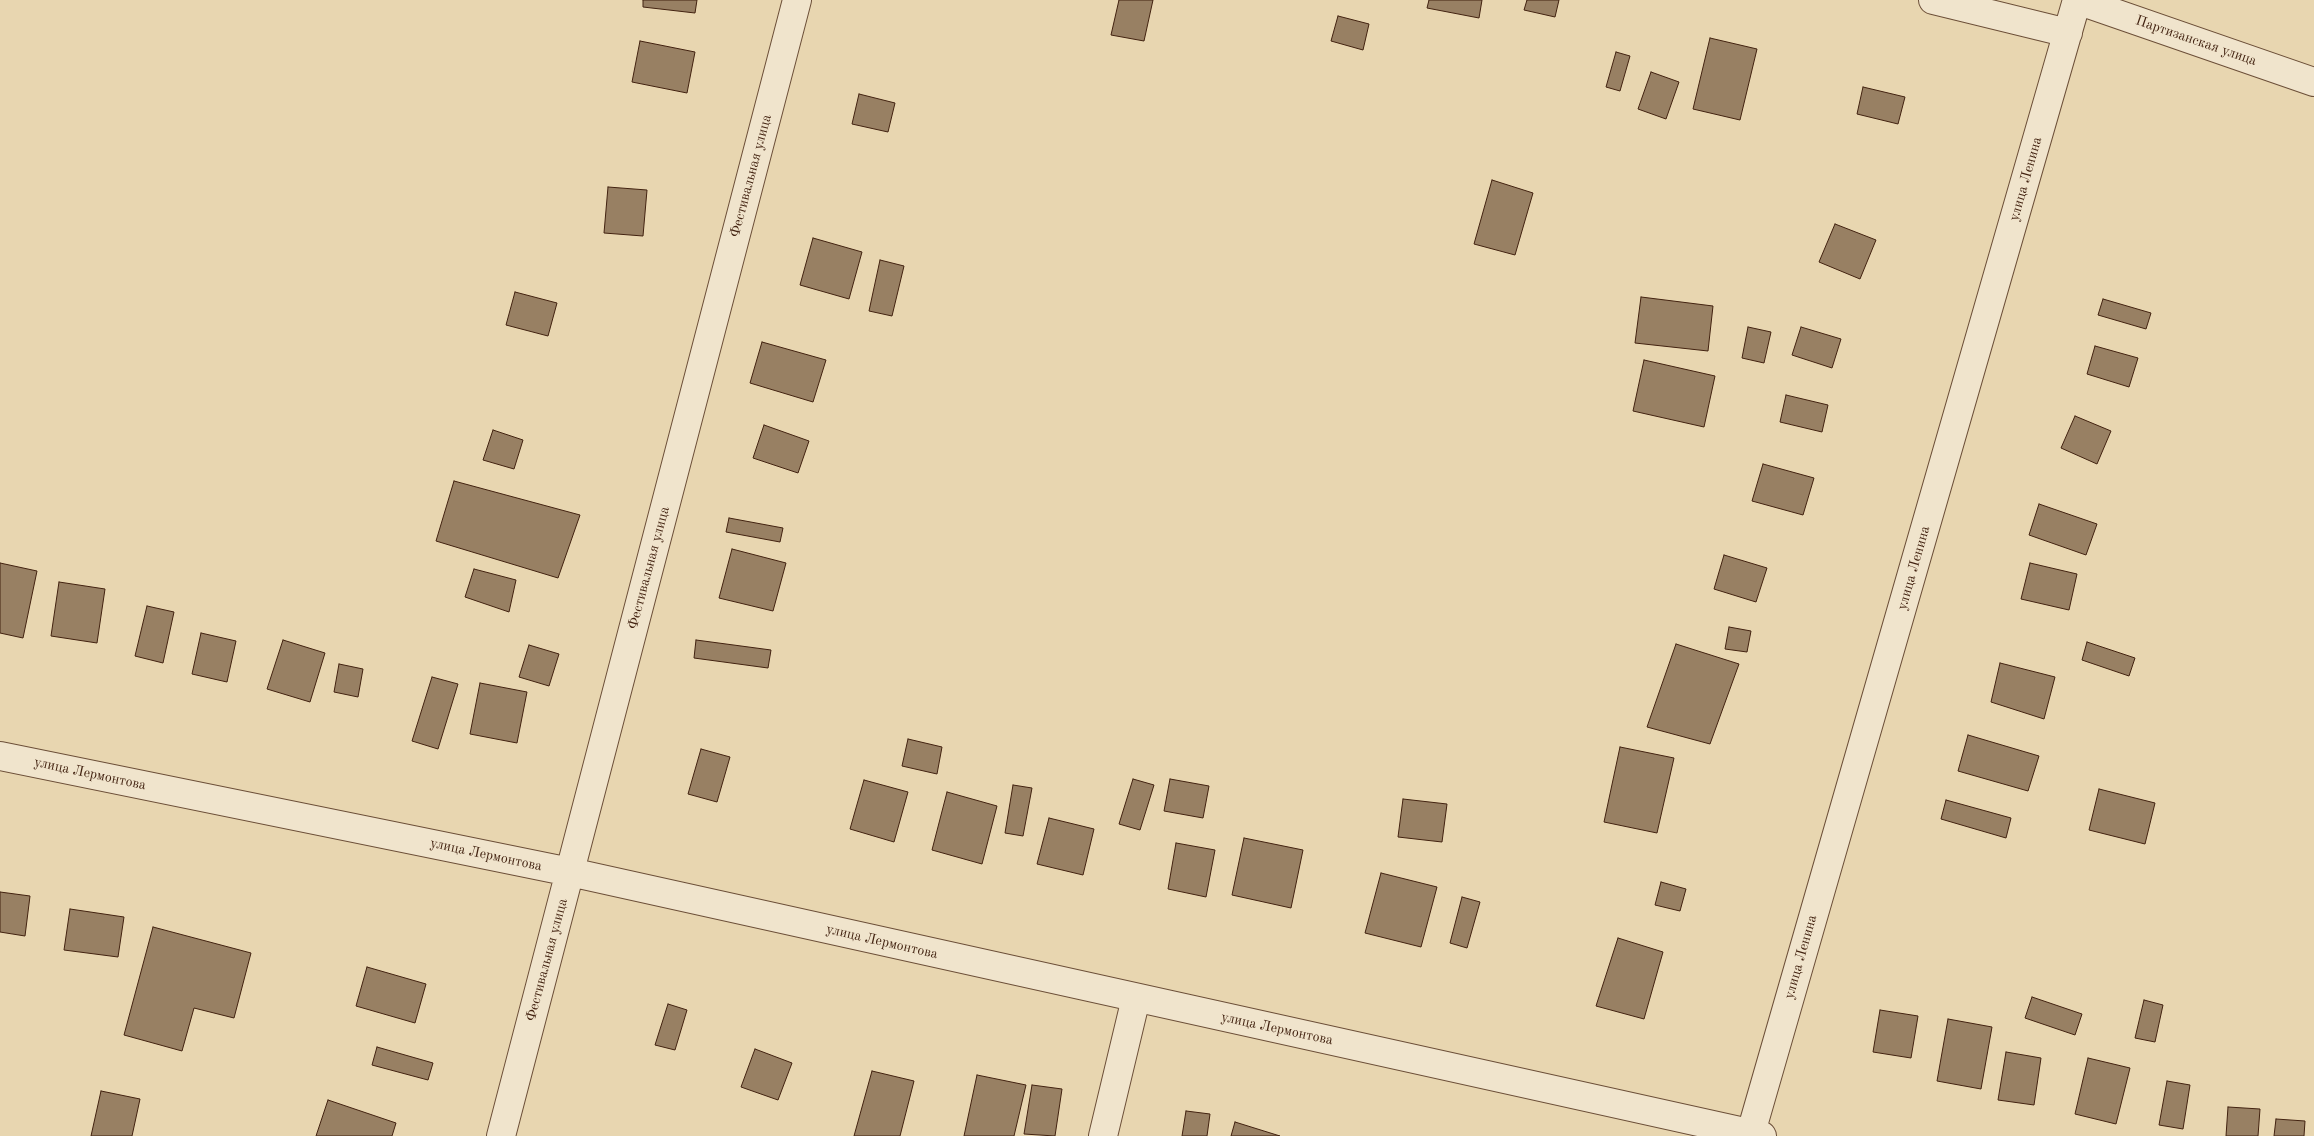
<!DOCTYPE html>
<meta charset="utf-8">
<style>
body{margin:0}
canvas{display:block;background:#e8d6b0}
</style>
<canvas width="2314" height="1136"></canvas>
<script>
const g = document.querySelector('canvas').getContext('2d');
g.lineJoin = 'round';
function fillPath(path, color) { g.fillStyle = color; g.fill(path, 'evenodd'); }
const shape = rows => new Path2D(rows.map(r => 'M' + r).join(''));
function strokePath(path, color, width, dash) { g.strokeStyle = color; g.lineWidth = width; g.lineCap = dash ? 'butt' : 'round'; g.setLineDash(dash || []); g.stroke(path); }
function label(font, color, halo, rows, align = 'center') {
  g.font = font + ' "Old Standard TT",serif'; g.lineWidth = 4; g.setLineDash([]); g.textBaseline = 'middle'; g.strokeStyle = halo; g.fillStyle = color; for (const [text, x, y, turn = 0] of rows) {
    g.save(); g.translate(x, y); g.rotate((+turn || 0) * Math.PI / 180); g.textAlign = isNaN(turn) ? turn : align; if (halo) g.strokeText(text, 0, 0); g.fillText(text, 0, 0); g.restore();
  }
}
const building = shape([
 [643,0,697,0,695,13,643,7,643,0],
 [1119,0,1153,0,1144,41,1111,35,1119,0],
 [1429,0,1482,0,1479,18,1427,8,1429,0],
 [1527,0,1559,0,1555,17,1524,10,1527,0],
 [1338,16,1369,24,1363,50,1331,41,1338,16],
 [1710,38,1757,49,1740,120,1693,109,1710,38],
 [640,41,695,52,687,93,632,82,640,41],
 [1616,52,1630,56,1620,91,1606,87,1616,52],
 [1651,72,1679,82,1666,119,1638,109,1651,72],
 [1863,87,1905,97,1898,124,1857,114,1863,87],
 [859,94,895,103,888,132,852,124,859,94],
 [1492,180,1533,193,1515,255,1474,244,1492,180],
 [608,187,647,190,643,236,604,233,608,187],
 [1835,224,1876,240,1860,279,1819,262,1835,224],
 [813,238,862,252,849,299,800,285,813,238],
 [880,260,904,266,892,316,869,311,880,260],
 [515,292,557,303,548,336,506,325,515,292],
 [1641,297,1713,306,1708,351,1635,343,1641,297],
 [2103,299,2151,313,2146,329,2098,315,2103,299],
 [1748,327,1771,332,1764,363,1742,358,1748,327],
 [1801,327,1841,339,1832,368,1792,355,1801,327],
 [762,342,826,360,813,402,750,383,762,342],
 [2095,346,2138,358,2129,387,2087,374,2095,346],
 [1644,360,1715,376,1704,427,1633,411,1644,360],
 [1786,395,1828,405,1822,432,1780,422,1786,395],
 [2075,416,2111,431,2097,464,2061,448,2075,416],
 [764,425,809,441,798,473,753,458,764,425],
 [493,430,523,440,514,469,483,460,493,430],
 [1763,464,1814,478,1803,515,1752,501,1763,464],
 [454,481,580,515,558,578,436,541,454,481],
 [2039,504,2097,524,2086,555,2029,535,2039,504],
 [729,518,783,528,780,542,726,532,729,518],
 [732,549,786,563,773,611,719,598,732,549],
 [1724,555,1767,568,1756,602,1714,589,1724,555],
 [0,563,37,571,23,638,0,633,0,563],
 [2030,563,2077,574,2069,610,2021,599,2030,563],
 [474,569,516,580,509,612,465,597,474,569],
 [59,582,105,589,97,643,51,636,59,582],
 [147,606,174,612,163,663,135,656,147,606],
 [1729,627,1751,631,1747,652,1725,649,1729,627],
 [201,633,236,641,227,682,192,674,201,633],
 [283,640,325,653,310,702,267,689,283,640],
 [696,640,771,650,768,668,694,658,696,640],
 [2087,642,2135,658,2129,676,2082,660,2087,642],
 [1676,644,1739,664,1710,744,1647,727,1676,644],
 [529,645,559,654,549,686,519,677,529,645],
 [2000,663,2055,677,2044,719,1991,702,2000,663],
 [339,664,363,669,358,697,334,692,339,664],
 [432,677,458,684,438,749,412,741,432,677],
 [480,683,527,692,517,743,470,734,480,683],
 [1968,735,2039,756,2028,791,1958,771,1968,735],
 [908,739,942,747,937,774,902,766,908,739],
 [1620,747,1674,758,1657,833,1604,822,1620,747],
 [701,749,730,757,717,802,688,794,701,749],
 [1133,779,1154,785,1140,830,1119,824,1133,779],
 [1170,779,1209,786,1203,818,1164,811,1170,779],
 [864,780,908,792,894,842,850,829,864,780],
 [1013,785,1032,788,1023,836,1005,833,1013,785],
 [2099,789,2155,803,2145,844,2089,830,2099,789],
 [947,792,997,806,982,864,932,850,947,792],
 [1403,799,1447,804,1442,842,1398,837,1403,799],
 [1946,800,2011,818,2006,838,1941,819,1946,800],
 [1049,818,1094,829,1083,875,1037,864,1049,818],
 [1244,838,1303,850,1291,908,1232,895,1244,838],
 [1176,843,1215,850,1206,897,1168,889,1176,843],
 [1381,873,1437,887,1421,947,1365,933,1381,873],
 [1661,882,1686,889,1680,911,1655,905,1661,882],
 [0,892,30,896,25,936,0,932,0,892],
 [1462,897,1480,902,1467,948,1450,943,1462,897],
 [70,909,124,917,118,957,64,950,70,909],
 [153,927,251,953,234,1018,194,1008,182,1051,124,1035,153,927],
 [1618,938,1663,952,1644,1019,1596,1006,1618,938],
 [367,967,426,984,415,1023,356,1006,367,967],
 [2032,997,2082,1014,2075,1035,2025,1018,2032,997],
 [2144,1000,2163,1005,2155,1042,2135,1038,2144,1000],
 [668,1004,687,1010,675,1050,655,1045,668,1004],
 [1880,1010,1918,1016,1911,1058,1873,1052,1880,1010],
 [1948,1019,1992,1027,1981,1089,1937,1081,1948,1019],
 [377,1047,433,1063,428,1080,372,1065,377,1047],
 [755,1049,792,1063,778,1100,741,1087,755,1049],
 [2006,1052,2041,1058,2034,1105,1998,1100,2006,1052],
 [2088,1058,2130,1068,2116,1124,2075,1114,2088,1058],
 [872,1071,914,1081,900,1136,854,1136,872,1071],
 [977,1075,1026,1085,1014,1136,964,1136,977,1075],
 [2167,1081,2190,1085,2183,1129,2159,1125,2167,1081],
 [1032,1085,1062,1089,1055,1136,1024,1134,1032,1085],
 [101,1091,140,1099,132,1136,91,1136,101,1091],
 [328,1100,396,1123,392,1136,316,1136,328,1100],
 [2228,1107,2260,1109,2258,1136,2226,1136,2228,1107],
 [1186,1111,1210,1114,1207,1136,1182,1136,1186,1111],
 [2276,1119,2305,1121,2304,1136,2274,1136,2276,1119],
 [1235,1122,1280,1136,1231,1136,1235,1122]
]);
fillPath(building, '#988063');
strokePath(building, '#422210', 1);
const minor = shape([
 [1933,0,2068,33],
 [2077,0,2314,82],
 [0,756,570,872,1762,1136],
 [501,1136,797,0],
 [1103,1136,1136,998],
 [1750,1136,2077,0]
]);
strokePath(minor, '#6c4f38', 30);
strokePath(minor, '#f0e4cc', 28);
label('14px', '#422210', '#f0e4cc', [
 ["Партизанская улица",2196,41,19],
 ["Фестивальная улица",751,176,-75],
 ["улица Ленина",2026,179,-74],
 ["Фестивальная улица",649,568,-75],
 ["улица Ленина",1914,568,-74],
 ["улица Лермонтова",90,774,12],
 ["улица Лермонтова",486,855,12],
 ["улица Лермонтова",882,942,13],
 ["улица Ленина",1801,957,-74],
 ["Фестивальная улица",547,960,-75],
 ["улица Лермонтова",1277,1029,12]
]);
</script>
